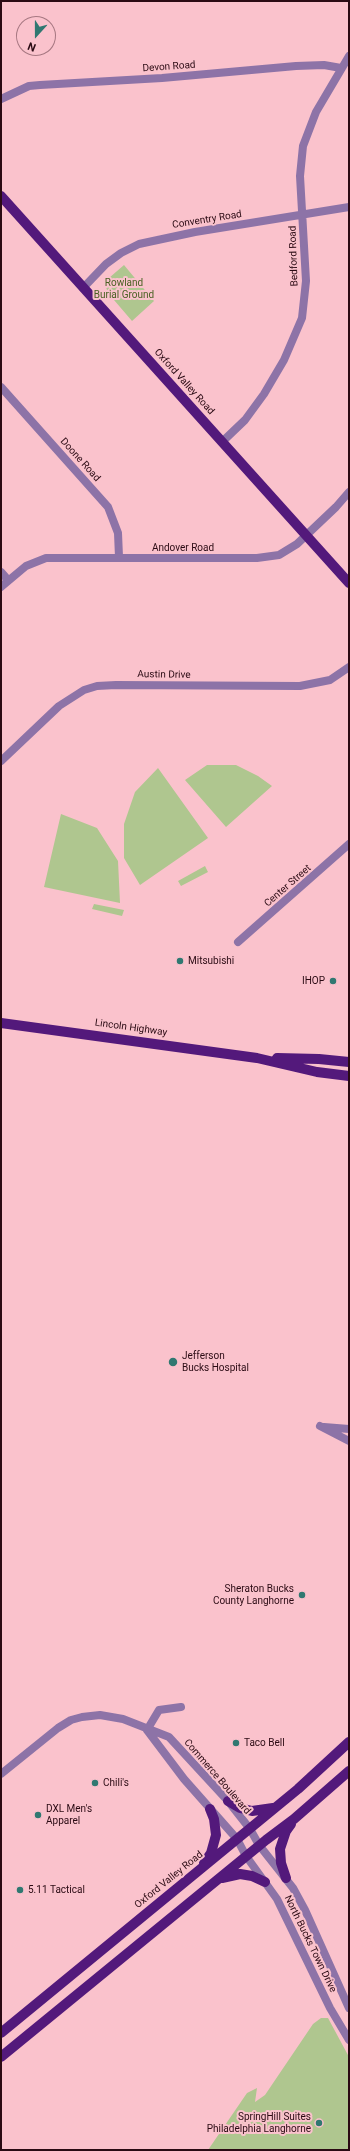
<!DOCTYPE html>
<style>
body{margin:0}
#map{position:relative;width:350px;height:2151px;overflow:hidden;background:#fac2cc;font-family:Roboto,sans-serif}
canvas{display:block}
.frame{position:absolute;inset:0;border:2px solid #2a0a13;pointer-events:none}
.north{position:absolute;left:16px;top:16px;width:40px;height:40px;box-sizing:border-box;background:#fac2cc;border:1px solid #a77882;border-radius:50%;rotate:201deg;font-size:11px;font-weight:700;line-height:16px;text-align:center;color:#2a0a13}
.north::after{content:'';display:block;margin:auto;width:14px;height:18px;background:#307871;clip-path:polygon(50% 0,100% 100%,50% 72%,0 100%)}
</style>
<div id="map">
<canvas width="350" height="2151"></canvas>
<div class="frame"></div>
<div class="north">N</div>
</div>
<script>
const g = document.querySelector('canvas').getContext('2d');
g.lineJoin = 'round';
function fillPath(path, color) { g.fillStyle = color; g.fill(path, 'evenodd'); }
const shape = rows => new Path2D(rows.map(r => 'M' + r).join(''));
function strokePath(path, color, width, dash) { g.strokeStyle = color; g.lineWidth = width; g.lineCap = dash ? 'butt' : 'round'; g.setLineDash(dash || []); g.stroke(path); }
function label(font, color, halo, rows, align = 'center') {
  g.font = font + ' Roboto,sans-serif'; g.lineWidth = 4; g.setLineDash([]); g.textBaseline = 'middle'; g.strokeStyle = halo; g.fillStyle = color; for (const [text, x, y, turn = 0] of rows) {
    g.save(); g.translate(x, y); g.rotate((+turn || 0) * Math.PI / 180); g.textAlign = isNaN(turn) ? turn : align; if (halo) g.strokeText(text, 0, 0); g.fillText(text, 0, 0); g.restore();
  }
}
fillPath(shape([
 [124,265,154,301,132,321,108,293,106,287,109,278],
 [207,765,236,765,258,776,272,786,226,827,185,780],
 [158,768,208,838,140,885,124,858,124,824,135,792],
 [61,814,97,828,118,861,120,903,44,887],
 [205,866,208,872,181,886,178,881],
 [94,904,124,910,122,916,92,909],
 [321,2018,328,2018,349,2057,349,2150,208,2150,247,2093,257,2088,255,2102,265,2095,313,2024]
]), '#afc68f');
strokePath(shape([
 [1,99,29,86,40,85,162,78,296,66,324,65,341,68],
 [83,288,106,264,121,253,139,244,195,232,349,207],
 [1,387,108,507,118,533,119,557],
 [222,442,245,420,264,394,284,360,302,318,306,281,300,176,303,146,316,112,349,56],
 [1,572,8,580],
 [1,587,26,566,46,558,257,558,279,555,297,544,336,507,349,492],
 [1,761,59,706,84,690,97,686,116,685,300,686,330,680,349,667],
 [238,942,349,844],
 [320,1426,349,1441],
 [324,1427,349,1429],
 [147,1730,184,1779,237,1839,246,1856,277,1899,330,2008,349,2040],
 [147,1730,159,1710,181,1707],
 [1,1774,58,1728,71,1720,82,1717,100,1715,123,1719,169,1737,228,1801,250,1829,259,1845,293,1888,305,1910,349,2008]
]), '#8d73a7', 8);
strokePath(shape([
 [1,196,349,583],
 [1,1023,257,1058,317,1072,349,1076],
 [277,1058,319,1059,349,1062],
 [228,1801,240,1808,252,1811,273,1808],
 [204,1863,211,1853,216,1835,214,1819,210,1809],
 [222,1878,240,1874,252,1876,265,1882],
 [286,1878,281,1863,280,1849,286,1831,291,1824],
 [1,2033,298,1789,349,1742],
 [1,2057,266,1840,294,1819,349,1771]
]), '#53197b', 10);
for (const [x, y, r, color] of [
 [180,961,4,"#307871"],
 [333,981,4,"#307871"],
 [173,1362,5,"#307871"],
 [302,1595,4,"#307871"],
 [236,1743,4,"#307871"],
 [95,1783,4,"#307871"],
 [38,1815,4,"#307871"],
 [20,1890,4,"#307871"],
 [319,2123,4,"#307871"]
]) { const dot = new Path2D(); dot.arc(x, y, r, 0, 2 * Math.PI); g.fillStyle = color; g.fill(dot); strokePath(dot, '#fac2cc', 1.5); }
label('10px', '#2a0a13', '#fac2cc', [
 ["Devon Road",169,67,-4],
 ["Conventry Road",207,220,-9],
 ["Bedford Road",294,256,-92],
 ["Oxford Valley Road",184,382,48],
 ["Doone Road",80,460,48],
 ["Andover Road",183,548],
 ["Austin Drive",164,675,1],
 ["Center Street",288,886,-41],
 ["Lincoln Highway",131,1028,8],
 ["Commerce Boulevard",217,1777,49],
 ["Oxford Valley Road",169,1880,-39],
 ["North Bucks Town Drive",310,1944,64]
]);
label('10px', '#496022', '#fac2cc', [
 ["Rowland",124,283],
 ["Burial Ground",124,295]
]);
label('10px', '#2a0a13', '#fac2cc', [
 ["Mitsubishi",188,961],
 ["IHOP",325,981,"right"],
 ["Jefferson",182,1356],
 ["Bucks Hospital",182,1368],
 ["Sheraton Bucks",294,1589,"right"],
 ["County Langhorne",294,1601,"right"],
 ["Taco Bell",244,1743],
 ["Chili's",103,1783],
 ["DXL Men's",46,1809],
 ["Apparel",46,1821],
 ["5.11 Tactical",28,1890],
 ["SpringHill Suites",311,2117,"right"],
 ["Philadelphia Langhorne",311,2129,"right"]
], 'left');
</script>
